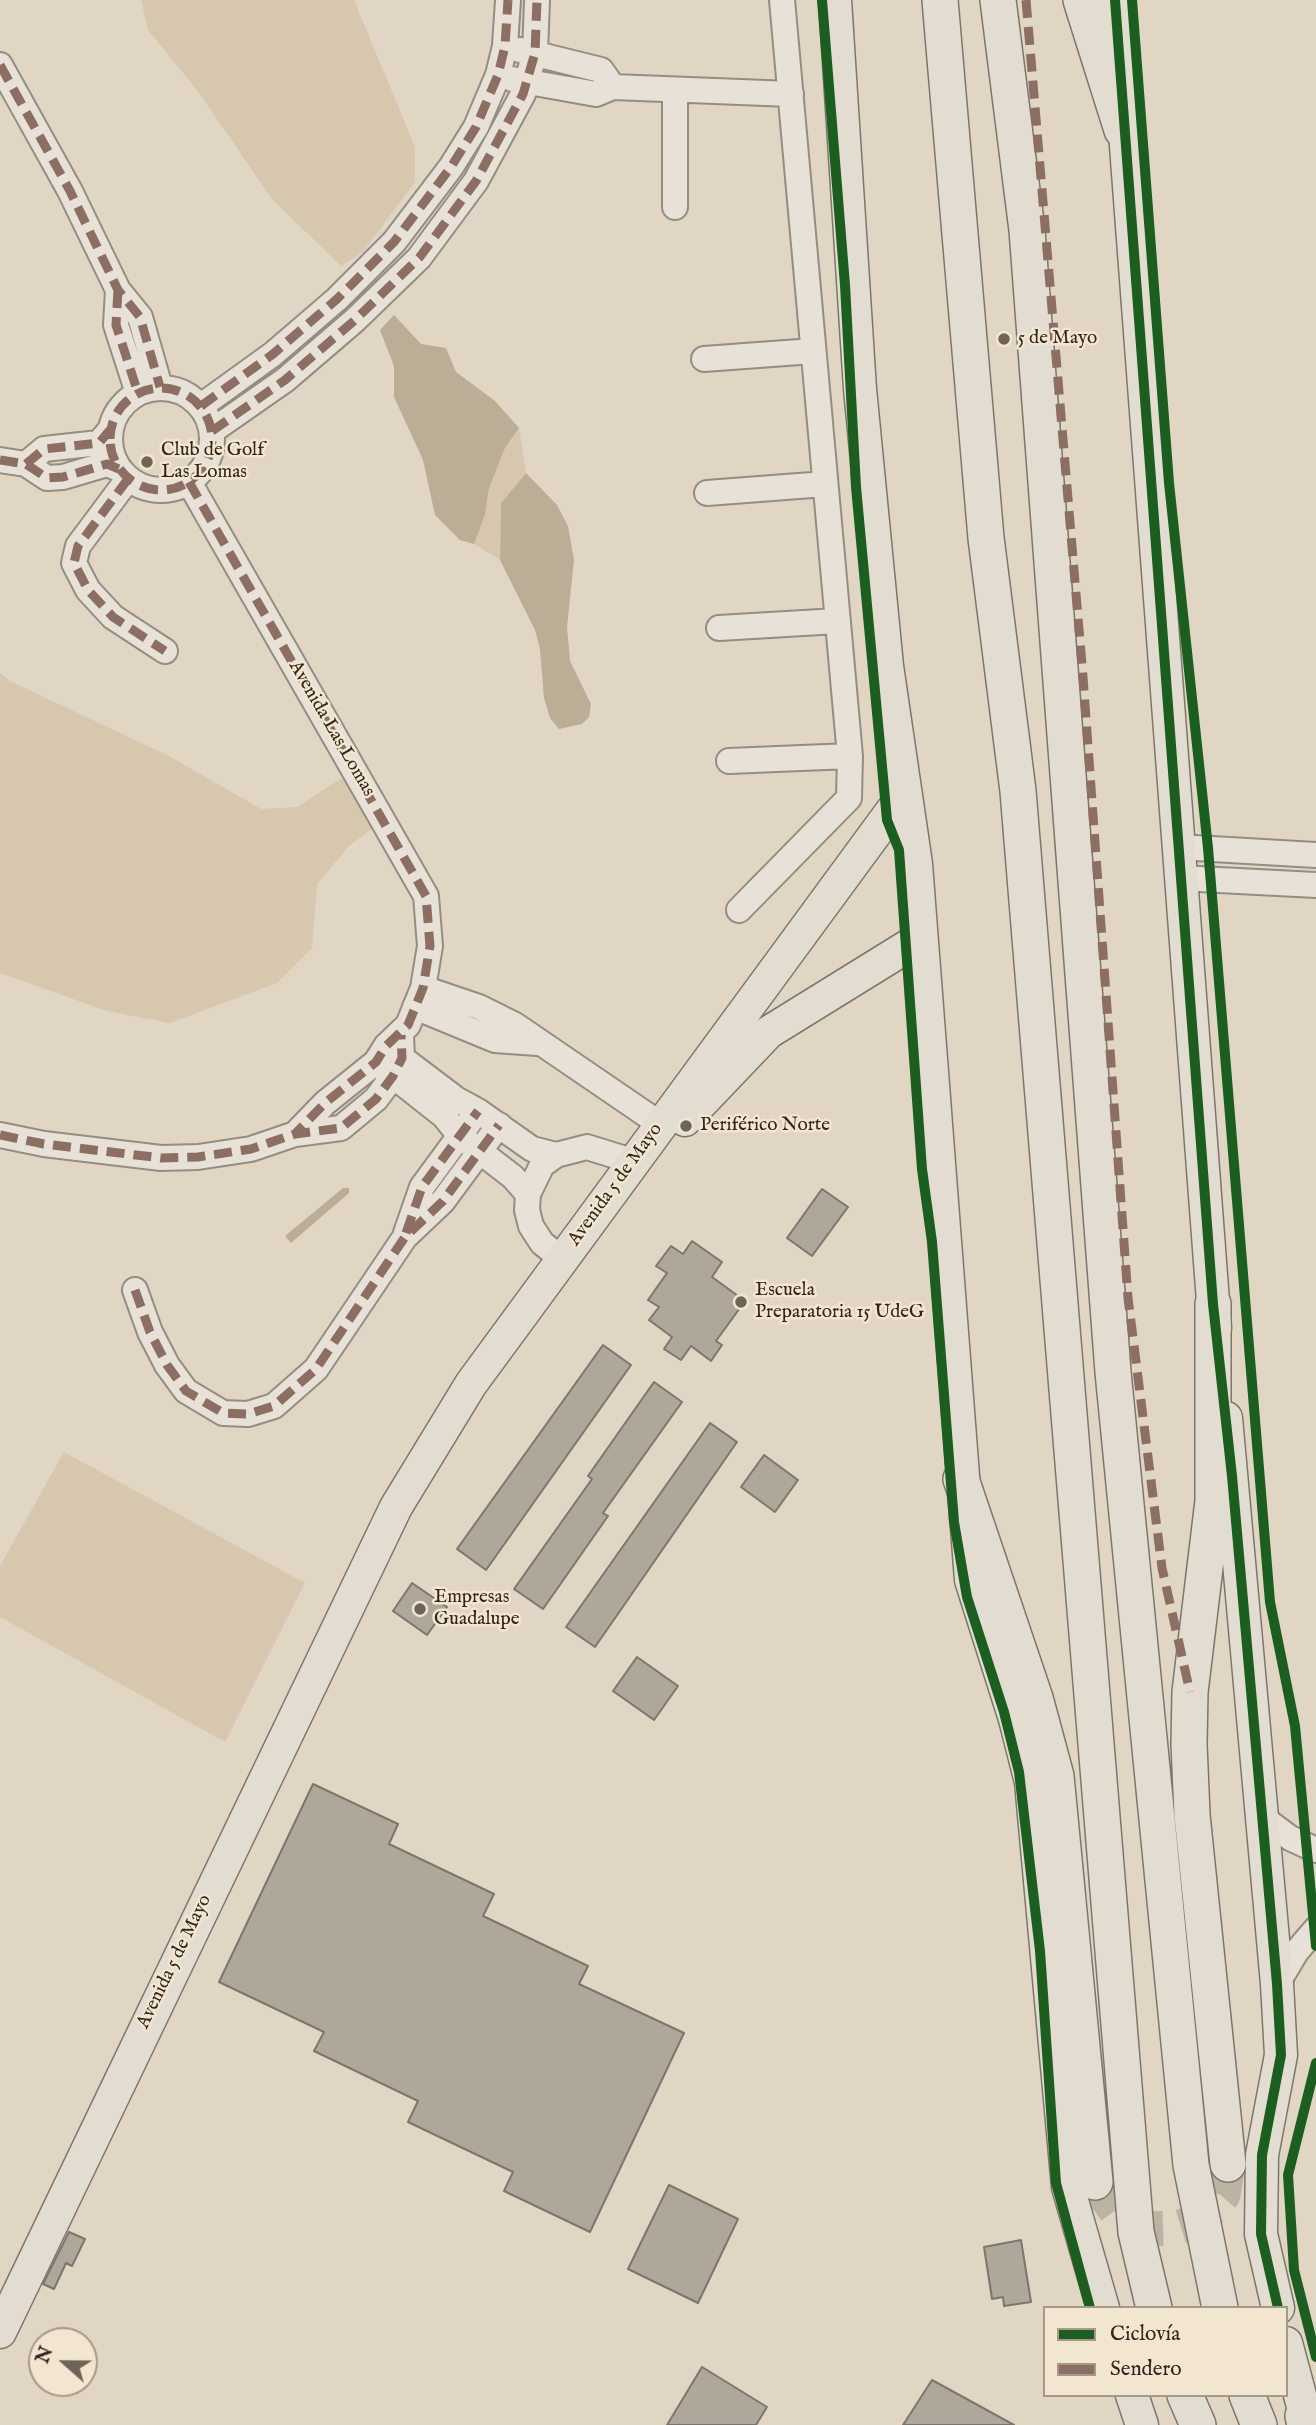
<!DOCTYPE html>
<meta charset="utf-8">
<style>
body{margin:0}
#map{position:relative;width:1316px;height:2425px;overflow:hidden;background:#e0d6c3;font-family:"IM FELL English",serif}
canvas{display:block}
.legend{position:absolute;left:1043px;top:2306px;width:245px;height:91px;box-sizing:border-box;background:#f3e6d0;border:2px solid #a59989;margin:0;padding:9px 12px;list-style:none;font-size:21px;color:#30261e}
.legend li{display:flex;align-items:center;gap:14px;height:35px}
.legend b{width:35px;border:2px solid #a59989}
.north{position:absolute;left:28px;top:2327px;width:70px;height:70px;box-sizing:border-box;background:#f3e6d0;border:2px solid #a59989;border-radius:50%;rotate:291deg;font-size:19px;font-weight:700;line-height:28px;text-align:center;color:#30261e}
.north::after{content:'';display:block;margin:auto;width:24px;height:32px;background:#6e6458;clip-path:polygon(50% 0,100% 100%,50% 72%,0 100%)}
</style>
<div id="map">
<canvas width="1316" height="2425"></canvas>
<ul class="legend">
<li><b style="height:9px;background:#1b5e20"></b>Ciclovía</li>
<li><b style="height:9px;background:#8d6e63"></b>Sendero</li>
</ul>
<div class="north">N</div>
</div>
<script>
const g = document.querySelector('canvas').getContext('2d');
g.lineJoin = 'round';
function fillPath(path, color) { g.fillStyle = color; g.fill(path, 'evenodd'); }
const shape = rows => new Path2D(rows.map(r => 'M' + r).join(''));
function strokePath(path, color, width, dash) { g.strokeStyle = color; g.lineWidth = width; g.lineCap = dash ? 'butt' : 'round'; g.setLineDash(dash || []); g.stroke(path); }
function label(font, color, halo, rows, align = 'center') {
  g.font = font + ' "IM FELL English",serif'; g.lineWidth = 5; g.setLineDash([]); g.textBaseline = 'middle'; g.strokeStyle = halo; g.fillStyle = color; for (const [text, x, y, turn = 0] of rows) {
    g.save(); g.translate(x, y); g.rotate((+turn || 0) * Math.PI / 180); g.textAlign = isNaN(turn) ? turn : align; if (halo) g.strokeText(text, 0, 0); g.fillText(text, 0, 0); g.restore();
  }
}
fillPath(shape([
 [141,0,354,0,415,147,415,182,363,252,341,266,272,199,197,90,148,30],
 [519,428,526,473,501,503,500,560,474,544,485,515,489,488,505,448],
 [0,673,10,681,169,756,261,809,297,807,342,778,373,828,349,846,317,884,312,948,277,983,170,1023,107,1011,0,973],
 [64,1452,305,1583,225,1742,0,1617,0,1566]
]), '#d6c7ae');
fillPath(shape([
 [394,315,421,344,446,348,456,372,495,401,519,428,505,448,489,488,485,515,474,544,460,540,435,515,423,460,394,397,394,366,380,330],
 [526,473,557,505,568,526,574,560,567,627,570,661,591,704,589,717,582,724,559,729,550,718,544,698,540,649,535,630,500,560,501,503],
 [343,1188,349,1188,349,1193,291,1243,285,1236]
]), '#bcad96');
const building = shape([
 [822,1189,848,1207,812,1256,787,1238,822,1189],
 [692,1241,722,1262,712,1277,745,1301,716,1341,722,1345,711,1361,691,1346,681,1360,664,1349,672,1337,649,1320,659,1307,648,1300,667,1273,656,1266,671,1246,683,1254,692,1241],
 [603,1345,631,1365,486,1570,457,1549,603,1345],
 [654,1382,682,1402,603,1513,608,1516,543,1609,514,1589,592,1479,588,1476,654,1382],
 [710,1423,737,1442,595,1647,566,1627,710,1423],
 [764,1455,798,1480,775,1512,741,1487,764,1455],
 [412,1583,447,1607,427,1635,393,1611,412,1583],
 [637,1657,678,1686,654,1720,613,1691,637,1657],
 [313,1784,398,1824,389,1844,494,1894,483,1916,588,1966,579,1984,684,2033,590,2232,504,2191,513,2172,408,2122,418,2101,314,2051,324,2032,219,1982,313,1784],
 [669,2185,738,2219,698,2303,628,2269,669,2185],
 [69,2232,85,2239,72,2266,66,2263,54,2289,43,2284,69,2232],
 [1021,2240,1031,2302,1004,2306,1003,2297,992,2299,984,2247,1021,2240],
 [702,2367,767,2407,756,2425,667,2425,702,2367],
 [932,2380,1014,2425,903,2425,932,2380]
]);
fillPath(building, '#aea79a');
strokePath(building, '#7c766c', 2);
strokePath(shape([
 [1095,2182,1116,2211,1145,2229,1177,2228,1200,2221,1223,2195,1228,2164]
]), '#bdb3a2', 35, [35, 18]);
const minor = shape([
 [520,50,601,70,613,87],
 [0,65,70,191,118,290,140,317,160,387],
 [512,79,596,94,613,87,791,94],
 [675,91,675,207],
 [118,290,116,325,138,393],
 [704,359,813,351],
 '110 439a51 51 0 1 1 102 0a51 51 0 1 1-102 0Z',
 [201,406,273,354,337,299,394,242,451,167,476,127,498,75,505,46,508,0],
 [212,431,285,380,355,320,419,258,476,181,523,94,535,53,537,0],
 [0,460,26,464,47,478,63,477,107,464,119,469],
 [26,464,44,449,99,443,110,430],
 [128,479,78,546,74,563,88,590,113,617,165,651],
 [189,482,426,896,430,946,423,988,408,1025,386,1046,376,1062,325,1103,295,1134],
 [707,493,825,484],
 [719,628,837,621],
 [729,761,850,756],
 [1178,847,1316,855],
 [1180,878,1316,885],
 [739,910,849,798,850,756,782,0],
 [423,988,479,1007,515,1025,660,1124],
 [415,1007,495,1040,537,1043],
 [390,1049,456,1099,478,1111,532,1149,556,1155],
 [382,1067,444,1116,460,1136,513,1177,528,1194],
 [0,1135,44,1144,161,1158,198,1157,251,1149,295,1134,341,1128,376,1099,393,1076,402,1058,401,1035],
 [406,1233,422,1187,469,1123],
 [562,1259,542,1243,531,1226,527,1210,528,1194,542,1165,556,1155,587,1147,632,1161],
 [135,1290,150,1332,167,1365,186,1391,223,1413,248,1414,274,1406,316,1369,405,1237,443,1201,499,1125],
 [1262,1817,1290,1838,1316,1850],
 [1277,1984,1296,1952,1316,1929]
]);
const major = shape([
 [835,0,860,389,887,666,916,864,971,1580,1015,1719,1031,1782,1068,2187,1103,2308],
 [1115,0,1215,1328],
 [685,1120,769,1032,921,938],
 [1226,1418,1277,1984,1281,2055,1262,2155,1261,2234,1278,2308],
 [0,2332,396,1507,471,1384,905,793],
 [1286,2343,1308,2425],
 [1132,2395,1142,2425]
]);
const highway = shape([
 [940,0,986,538,1018,791,1136,2232,1154,2308],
 [998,0,1027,230,1113,1372,1191,2165,1220,2308],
 [1081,0,1122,130],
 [1213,1304,1213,1501,1190,1692,1189,1744,1192,1815,1228,2164],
 [961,1479,1035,1698,1056,1776,1095,2182],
 [1185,2395,1198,2425],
 [1247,2395,1259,2425],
 [1303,2416,1305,2425]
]);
strokePath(minor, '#948d82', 28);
strokePath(major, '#7c766c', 35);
strokePath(highway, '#7c766c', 38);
strokePath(minor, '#e7e1d7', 24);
strokePath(major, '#e3dcd1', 32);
strokePath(highway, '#e3dcd1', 35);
strokePath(shape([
 [1026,0,1083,677,1128,1298,1162,1568,1190,1692],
 [0,65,70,191,118,290,140,317,160,387],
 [118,290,116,325,138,393],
 '110 439a51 51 0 1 1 102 0a51 51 0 1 1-102 0Z',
 [201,406,273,354,337,299,394,242,451,167,476,127,498,75,505,46,508,0],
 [212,431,285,380,355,320,419,258,476,181,523,94,535,53,537,0],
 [0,460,26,464,47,478,63,477,107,464,119,469],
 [26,464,44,449,99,443,110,430],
 [128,479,78,546,74,563,88,590,113,617,165,651],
 [189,482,426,896,430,946,423,988,408,1025,386,1046,376,1062,325,1103,295,1134],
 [0,1135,44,1144,161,1158,198,1157,251,1149,295,1134,341,1128,376,1099,393,1076,402,1058,401,1035],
 [406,1233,422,1187,478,1111],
 [135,1290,150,1332,167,1365,186,1391,223,1413,248,1414,274,1406,316,1369,405,1237,443,1201,499,1125]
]), '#8d6e63', 9, [18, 9]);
strokePath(shape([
 [822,0,845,285,856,487,887,820,899,850,922,1169,932,1242,954,1522,967,1597,1004,1712,1019,1772,1040,1951,1056,2183,1090,2308],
 [1115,0,1213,1304,1232,1476,1277,1984,1281,2055,1262,2155,1261,2234,1278,2308],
 [1132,0,1169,483,1208,848,1270,1602,1295,1726,1316,1946],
 [1316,2063,1288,2175,1294,2270,1316,2357]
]), '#1b5e20', 10);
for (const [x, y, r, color] of [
 [1004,339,7,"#6e6458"],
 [147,462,7,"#6e6458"],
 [686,1126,7,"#6e6458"],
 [741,1302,7,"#6e6458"],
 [420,1609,7,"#6e6458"]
]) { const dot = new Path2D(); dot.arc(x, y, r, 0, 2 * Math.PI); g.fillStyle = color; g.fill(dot); strokePath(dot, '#f3e6d0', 2.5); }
label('19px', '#30261e', '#f3e6d0', [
 ["5 de Mayo",1018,339],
 ["Club de Golf",161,451],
 ["Las Lomas",161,473],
 ["Periférico Norte",700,1126],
 ["Escuela",755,1291],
 ["Preparatoria 15 UdeG",755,1313],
 ["Empresas",434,1598],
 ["Guadalupe",434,1620]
], 'left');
label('19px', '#30261e', '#f3e6d0', [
 ["Avenida Las Lomas",331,729,60],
 ["Avenida 5 de Mayo",616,1185,-54],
 ["Avenida 5 de Mayo",175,1962,-64]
]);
</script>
